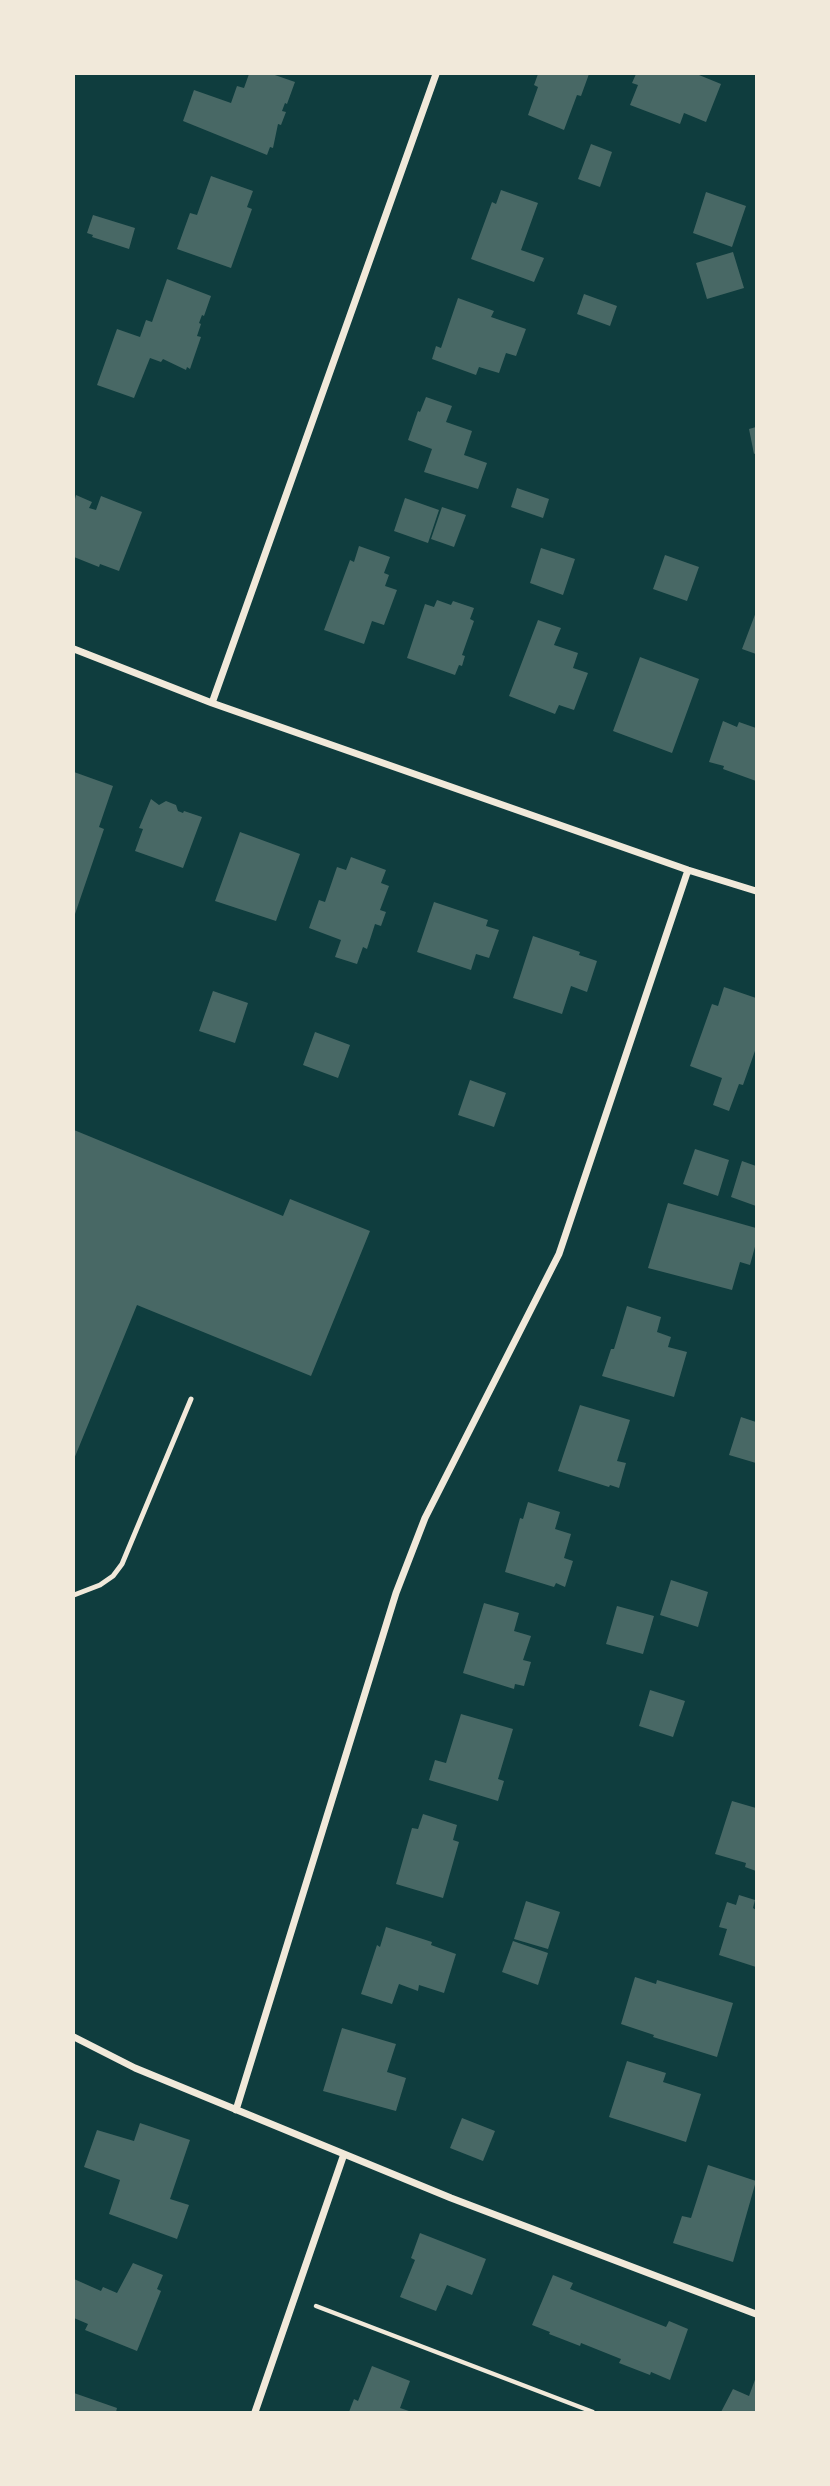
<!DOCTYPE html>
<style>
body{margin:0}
#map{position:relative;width:830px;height:2486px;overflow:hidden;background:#0f3d3e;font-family:Rubik,sans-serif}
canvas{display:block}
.frame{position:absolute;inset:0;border:75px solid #f1e9da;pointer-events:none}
</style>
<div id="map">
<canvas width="830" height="2486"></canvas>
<div class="frame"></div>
</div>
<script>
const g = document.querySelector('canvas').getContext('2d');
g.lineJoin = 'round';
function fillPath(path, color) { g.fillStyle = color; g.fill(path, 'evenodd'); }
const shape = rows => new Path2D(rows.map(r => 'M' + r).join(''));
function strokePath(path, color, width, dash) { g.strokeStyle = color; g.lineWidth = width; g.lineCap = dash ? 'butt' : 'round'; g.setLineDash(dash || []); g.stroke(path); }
fillPath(shape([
 [249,74,272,74,295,82,287,104,285,103,282,111,286,112,281,125,278,124,273,148,270,147,267,155,183,121,194,90,231,103,237,86,244,88],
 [538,74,589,74,581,96,577,95,564,130,528,115,538,87,534,85],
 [636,74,699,74,699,75,721,84,706,122,684,113,680,124,630,105,638,85,632,83],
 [591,144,612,152,600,187,578,179],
 [211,176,253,191,247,207,252,209,231,268,177,249,190,213,197,215],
 [501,190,538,203,521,250,544,258,534,282,471,259,492,202,496,204],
 [706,192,746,206,732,247,693,233],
 [93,215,135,228,129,249,92,237,93,235,87,233],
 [733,252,744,288,707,299,696,263],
 [167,279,211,296,204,316,202,315,199,323,201,324,197,336,201,337,190,369,187,367,186,370,163,359,161,362,150,358,134,398,97,385,117,329,140,337,146,320,152,322],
 [584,294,617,306,610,326,577,314],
 [458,298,494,311,491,317,526,329,516,356,506,353,499,373,479,367,476,375,432,359,436,346,441,348],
 [426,397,452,406,446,422,472,431,464,455,487,463,478,489,424,472,432,449,408,440,418,411,420,412],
 [756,427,756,453,754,454,749,429],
 [517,488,549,499,543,518,511,507],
 [76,495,92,502,89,508,96,510,101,496,142,512,119,571,100,564,99,567,74,557,74,503],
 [405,498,439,510,428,543,394,531],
 [442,507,466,515,454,547,431,539],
 [359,546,390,557,384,573,389,575,385,586,397,590,384,625,372,621,364,644,324,630,350,560,354,562],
 [541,548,575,559,563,595,530,583],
 [665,555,699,567,687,601,653,589],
 [437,600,451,605,453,601,474,608,470,619,474,621,462,655,465,656,462,666,459,665,455,675,407,658,425,604,434,607],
 [756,612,756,654,742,649],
 [538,620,561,628,554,645,578,653,573,668,588,673,574,710,559,705,555,714,509,696],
 [640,657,699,679,672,753,613,731],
 [723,721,737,727,739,722,756,728,756,781,723,769,724,766,709,762],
 [74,772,113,786,99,827,104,829,74,917],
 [151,799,159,805,166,801,176,805,178,811,183,813,184,811,202,817,183,868,135,851,143,829,139,828],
 [240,832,300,854,276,921,215,901],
 [351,857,386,870,381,883,389,886,380,910,386,912,381,926,375,924,367,949,363,947,357,964,335,957,341,940,309,928,319,900,325,902,337,867,346,870],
 [434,902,488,920,486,926,499,930,489,958,476,954,471,970,417,952],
 [533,936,580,952,579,955,597,961,587,992,571,986,562,1014,513,998],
 [724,987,756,998,756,1048,743,1085,739,1084,729,1111,713,1105,722,1078,690,1066,712,1004,718,1006],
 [213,991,248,1003,235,1043,199,1031],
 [315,1032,350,1045,338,1078,303,1065],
 [470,1080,506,1093,494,1127,458,1115],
 [74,1130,283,1216,290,1199,370,1231,311,1376,137,1305,74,1459],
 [695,1149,729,1160,718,1196,683,1184],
 [742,1161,756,1166,756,1206,731,1197],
 [668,1203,756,1228,756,1243,750,1265,740,1262,732,1290,648,1268],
 [627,1306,661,1317,657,1332,671,1337,668,1347,687,1352,674,1397,602,1376,611,1349,614,1349],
 [580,1405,630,1420,617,1461,626,1463,619,1488,610,1485,609,1487,558,1471],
 [741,1417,756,1422,756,1463,729,1455],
 [528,1502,560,1512,555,1529,571,1534,564,1558,573,1561,565,1587,556,1583,554,1587,505,1572,520,1518,523,1519],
 [671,1580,708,1592,698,1627,660,1615],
 [484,1603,519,1613,514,1631,531,1636,523,1660,531,1662,524,1686,515,1684,514,1689,463,1673],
 [617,1606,654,1616,643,1654,606,1644],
 [650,1690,685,1701,673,1737,639,1726],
 [461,1714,513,1729,498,1779,504,1781,498,1801,429,1780,435,1760,446,1763],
 [732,1801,756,1808,756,1871,745,1867,746,1863,715,1854],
 [423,1814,457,1825,453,1840,459,1842,443,1898,396,1884,412,1828,418,1829],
 [739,1895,755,1900,753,1908,756,1910,756,1967,719,1955,727,1929,719,1927,727,1902,736,1905],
 [526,1901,560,1912,548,1949,514,1939],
 [386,1927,432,1942,431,1945,456,1954,444,1993,419,1985,418,1991,399,1984,392,2004,361,1994,377,1945,380,1947],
 [513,1941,548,1953,538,1985,502,1972],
 [635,1977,656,1984,657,1980,733,2003,717,2057,653,2037,654,2035,621,2024],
 [342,2028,396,2044,387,2072,406,2078,396,2111,323,2091],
 [627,2061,666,2073,663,2082,701,2094,686,2142,609,2117],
 [462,2118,495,2131,483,2161,450,2148],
 [140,2123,190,2140,170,2199,189,2205,177,2239,109,2214,120,2180,84,2167,97,2130,134,2141],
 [708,2165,756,2181,733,2262,673,2243,682,2216,691,2218],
 [420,2233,486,2259,472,2295,447,2285,436,2311,400,2297,415,2260,411,2258],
 [133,2263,163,2275,157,2289,161,2291,137,2351,85,2330,88,2324,74,2318,74,2279,101,2291,103,2287,117,2293],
 [553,2275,573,2283,570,2289,666,2327,669,2321,688,2329,670,2380,651,2372,650,2375,619,2363,621,2359,581,2343,580,2346,549,2334,550,2332,532,2325],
 [372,2366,410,2381,400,2408,412,2412,349,2412,354,2399,358,2401],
 [756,2377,756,2412,721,2412,733,2389,749,2396],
 [74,2393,117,2408,116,2412,74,2412]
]), '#486865');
strokePath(shape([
 [316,2306,593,2412]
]), '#f1e9da', 4.5);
strokePath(shape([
 [74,1595,100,1585,113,1576,122,1564,191,1399]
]), '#f1e9da', 5);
strokePath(shape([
 [74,649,212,703,688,870,756,891],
 [212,703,436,74],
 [74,2037,135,2068,451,2198,756,2314],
 [236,2110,396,1593,425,1518,559,1254,688,870],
 [255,2412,344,2154]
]), '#f1e9da', 7);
</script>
